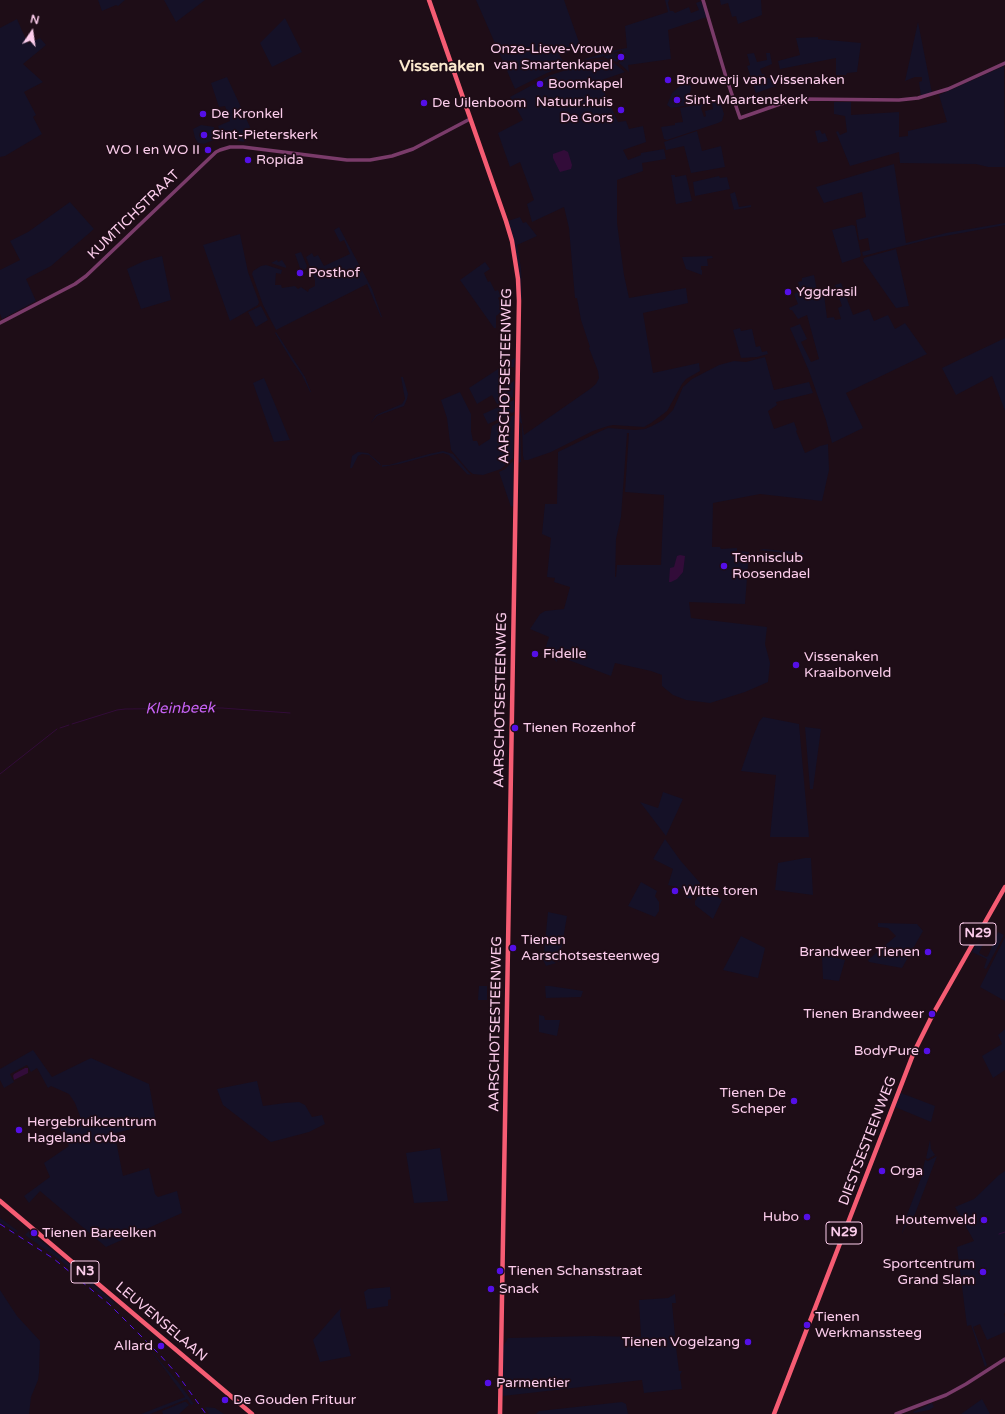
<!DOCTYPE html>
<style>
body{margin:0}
#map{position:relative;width:1005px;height:1414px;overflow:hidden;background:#1e0d17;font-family:"Varela Round",sans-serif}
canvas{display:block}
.north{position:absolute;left:12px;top:12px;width:40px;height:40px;-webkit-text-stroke:3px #1e0d17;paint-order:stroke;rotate:13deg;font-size:11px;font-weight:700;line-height:16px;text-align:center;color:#fccdec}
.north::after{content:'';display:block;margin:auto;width:14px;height:18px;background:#fccdec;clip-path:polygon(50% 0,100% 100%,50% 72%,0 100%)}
</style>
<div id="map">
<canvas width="1005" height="1414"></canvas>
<div class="north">N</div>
</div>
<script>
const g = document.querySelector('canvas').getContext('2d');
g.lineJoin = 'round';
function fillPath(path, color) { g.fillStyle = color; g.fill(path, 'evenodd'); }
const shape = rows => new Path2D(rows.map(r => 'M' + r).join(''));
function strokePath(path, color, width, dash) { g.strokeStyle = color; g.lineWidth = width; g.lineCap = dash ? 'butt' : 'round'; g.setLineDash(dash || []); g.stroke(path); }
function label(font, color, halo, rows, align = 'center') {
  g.font = font + ' "Varela Round",sans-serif'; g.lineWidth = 3.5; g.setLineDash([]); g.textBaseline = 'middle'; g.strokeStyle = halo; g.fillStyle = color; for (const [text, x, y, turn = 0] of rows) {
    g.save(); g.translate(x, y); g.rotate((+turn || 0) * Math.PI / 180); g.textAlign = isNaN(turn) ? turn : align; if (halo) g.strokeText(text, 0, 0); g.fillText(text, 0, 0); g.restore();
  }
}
fillPath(shape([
 [98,0,125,0,118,6,116,5,102,11],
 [164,0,205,0,176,22],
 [476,0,564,0,581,48,567,51,567,53,566,53,564,49,560,50,561,53,559,54,566,66,547,73,515,89],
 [665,0,669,0,668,3,670,11,673,11,675,13,689,7,691,13,699,10,696,3,701,1,707,17,668,30,671,59,628,65,629,72,619,63,620,61,619,60,617,62,603,57,611,54,622,52,622,50,601,57,585,60,585,59,611,51,627,48,625,26,668,12],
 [720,0,761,0,762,15,738,24,736,16,732,17,728,3,721,5],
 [285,18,302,52,272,67,260,43],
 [17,19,28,44,40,38,46,45,23,64,43,82,24,92,36,115,33,117,42,134,5,156,0,157,0,28],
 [918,22,932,93,921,96,919,82,922,81,922,77,915,77,905,81],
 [818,37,818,39,861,43,857,72,847,73,846,75,836,75,836,58,780,69,778,61,800,55,796,38],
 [754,53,757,62,767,60,766,53,770,53,772,64,760,69,762,74,764,74,765,77,768,78,775,77,776,86,756,93,747,66,750,65,747,54],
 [596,60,604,60,614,63,625,72,599,81,618,122,626,121,629,129,643,126,646,142,623,150,628,160,641,155,641,153,664,149,666,159,642,163,643,171,617,180,617,223,624,275,629,298,686,288,688,303,643,313,653,373,699,363,700,371,686,379,682,384,667,411,651,423,644,427,613,425,608,426,593,431,551,452,528,460,524,460,523,456,522,424,520,422,521,462,518,463,519,388,520,410,524,435,590,389,596,384,599,378,598,371,589,348,590,347,581,320,577,298,575,298,569,228,564,207,532,222,527,204,534,200,520,162,510,167,498,133,523,120,510,97,551,75],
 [1004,66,1005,167,988,167,976,164,900,163,899,152,850,166,836,132,838,131,840,135,847,132,845,116,834,114,834,102,851,102,851,115,899,112,899,137,908,136,908,131,947,122,939,95],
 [227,77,250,127,244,142,222,137,218,126,230,121,225,106,219,107,211,83],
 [687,84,691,86,691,89,690,93,688,93,690,105,671,108,667,105,672,93,680,86],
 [719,98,724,114,722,121,718,123,667,140,664,139,661,127,675,125,675,123,683,122,680,108,701,104],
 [712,103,713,109,705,111,706,116,704,117,701,108,702,106],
 [201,125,214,127,216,134,216,139,204,144,198,143,195,138,193,129],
 [820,130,822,134,825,133,828,141,818,143,815,131],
 [697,131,702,151,721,146,725,167,691,173,684,146,666,150,664,142],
 [894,164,906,243,946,233,1005,223,1005,225,934,238,863,256,862,252,870,250,868,238,859,240,856,220,866,217,862,192,824,203,816,187],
 [671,175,675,175,675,177,686,175,692,201,676,204],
 [719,176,720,178,727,177,730,189,695,196,693,182],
 [735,192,739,207,751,205,751,207,734,210,730,194],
 [70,202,94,229,51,266,26,279,36,301,2,319,0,314,0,270,20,260,10,241,28,232],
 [520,217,523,223,526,222,537,236,517,245,521,268,522,299,520,300,508,221],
 [852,225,855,226,861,255,860,257,842,263,832,230],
 [339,227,372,289,382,317,381,317,367,284,276,330,263,305,252,274,253,271,261,266,266,265,282,270,281,274,276,273,275,285,281,285,282,288,295,286,298,289,301,287,308,292,309,289,315,286,315,280,306,257,312,253,314,257,318,255,324,266,350,254,344,240,340,242,334,230],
 [240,234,248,272,259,302,258,305,230,321,203,245],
 [896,249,909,306,896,308,863,261,864,258,867,257],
 [301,252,307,266,306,269,304,270,300,268,295,254],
 [162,256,171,300,141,309,127,269,144,261],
 [712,256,713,258,707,259,708,266,701,266,701,270,702,270,702,275,686,269,682,257],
 [277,260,278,262,282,260,286,266,286,268,271,263],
 [485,262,490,269,484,273,488,282,490,281,495,291,498,290,501,296,498,298,502,306,504,306,505,309,496,316,496,328,494,328,460,280],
 [814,275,818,296,824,295,827,318,834,317,835,320,841,319,838,308,842,306,835,285,841,283,853,315,869,309,874,321,888,315,895,329,905,323,927,354,846,393,863,428,832,443,826,420,809,371,790,328,800,324,807,339,801,342,811,362,819,359,807,315,798,319,792,310,790,310,789,308,798,304,794,294,800,291,798,282,802,281,802,278],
 [261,306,268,320,256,327,248,312],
 [740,328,741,331,752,329,756,347,760,346,762,352,767,351,768,354,757,357,741,358,733,330],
 [276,332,305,377,311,392,310,392,303,377,292,361,275,333],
 [1005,338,1005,411,992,376,956,395,942,368],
 [765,357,774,390,809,382,813,393,776,402,777,405,768,411,774,429,794,422,797,430,796,431,805,453,820,446,828,444,829,470,822,501,760,494,713,503,712,547,720,547,721,549,737,548,737,551,749,552,745,604,689,602,691,618,767,627,765,644,770,663,768,682,745,692,710,703,686,700,673,695,662,686,662,675,651,671,615,663,611,676,558,656,557,662,549,655,549,651,545,650,549,637,530,629,540,614,545,611,564,609,570,587,554,582,555,578,547,577,551,538,542,534,545,504,557,504,558,452,601,431,608,428,635,430,645,429,652,426,663,420,673,410,683,387,692,379,719,365,734,361,746,362],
 [627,433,629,433,625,492,664,495,661,565,617,565,616,577,615,577,616,539,621,517],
 [515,358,514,367,505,368,500,371,501,383,498,388,499,390,514,381,513,397,497,404,492,395,477,404,469,388],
 [401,377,403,377,408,394,407,399,404,406,382,414,377,416,371,423,376,415,402,404,405,399],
 [264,378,289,438,290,440,274,442,253,383],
 [460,392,471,414,471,431,473,441,477,441,479,446,490,439,492,426,514,415,513,458,501,469,483,475,473,474,468,470,451,450,447,418,441,400],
 [514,400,514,412,488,424,483,414],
 [443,451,453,454,471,475,467,474,449,455,443,453,433,455,399,464,382,467,382,465,389,465,429,454],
 [358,452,368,453,380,463,381,466,369,455,362,454,358,456,352,468,350,468,352,456],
 [513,461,513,506,511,507,499,472,505,469],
 [764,549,804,553,803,555,759,550],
 [763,717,799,724,809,837,770,837,776,775,741,771,752,739,759,722],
 [805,727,821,729,813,789,810,789],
 [663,792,683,799,666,836,640,802,658,808],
 [665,839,680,860,700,883,691,899,686,897,687,890,668,885,673,869,653,859],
 [805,858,811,858,813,895,775,890,778,863],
 [641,882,657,891,655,896,659,902,659,911,655,917,628,906],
 [703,888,706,888,722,900,713,919,695,905,695,901],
 [548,912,567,916,559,962,544,953],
 [878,923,917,924,923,931,902,968,869,962,868,960,896,936,888,928,878,927],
 [983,932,987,934,987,936,979,953,986,957,988,956,998,932,1004,935,986,969,984,968,987,959,972,952],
 [741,936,765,948,758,978,723,970],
 [1005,937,1005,1001,980,987],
 [539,951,540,951,556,963,546,966],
 [825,955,845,960,839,981,823,979,822,956],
 [479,986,487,986,487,1000,478,1000],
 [545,986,550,986,583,991,581,997,546,998],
 [539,1015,544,1016,545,1020,560,1020,557,1036,539,1032],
 [1005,1029,1005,1070,993,1078,982,1056,1002,1044,998,1035],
 [33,1050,52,1077,91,1058,149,1084,156,1122,116,1133,115,1136,123,1176,149,1168,155,1194,158,1197,177,1191,182,1213,106,1247,40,1191,29,1203,24,1196,50,1177,44,1163,69,1146,60,1128,67,1123,72,1128,77,1126,81,1119,75,1103,69,1094,51,1086,48,1088,37,1068,31,1072,27,1065,10,1074,14,1082,4,1088,0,1080,0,1069],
 [257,1081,263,1106,285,1103,299,1102,305,1105,312,1117,322,1115,325,1124,309,1132,271,1142,223,1105,217,1089],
 [901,1093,935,1106,931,1122,895,1107],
 [930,1140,931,1149,935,1155,928,1159,926,1158],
 [440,1148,448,1201,414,1203,406,1153],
 [937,1156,915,1214,904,1229,902,1234,905,1220,921,1178,925,1160,928,1161],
 [1005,1171,1005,1313,1004,1314,1005,1317,1005,1332,987,1340,980,1324,973,1327,987,1365,985,1367,971,1325,967,1326,957,1247,974,1241,955,1207,974,1199,999,1175],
 [0,1218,18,1231,17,1233,0,1222],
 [29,1231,65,1260,115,1303,113,1305,60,1260,25,1235],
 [390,1287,391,1299,388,1300,388,1306,367,1309,364,1292,368,1289],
 [0,1290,17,1316,40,1341,39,1373,38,1380,31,1397,29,1414,0,1414],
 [675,1294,676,1303,672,1303,675,1336,673,1337,675,1339,679,1371,682,1371,680,1375,682,1389,644,1393,642,1380,503,1396,502,1348,508,1338,592,1336,641,1337,639,1300,668,1298],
 [341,1308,340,1315,351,1356,320,1362,313,1340],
 [148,1347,178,1382,194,1404,191,1405,187,1399,150,1414,141,1414,185,1397,163,1367],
 [982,1399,990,1414,961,1414],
 [184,1402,186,1402,189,1405,179,1414,163,1414,162,1411],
 [622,1402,626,1404,628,1414,536,1414,539,1411],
 [932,1403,934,1407,929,1410,914,1413,913,1412],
 [205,1407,215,1408,224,1414,209,1414]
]), '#151127');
fillPath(shape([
 [564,150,568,152,572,165,571,169,560,172,553,158,553,154],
 [680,555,685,556,683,572,677,579,671,582,669,582,670,568,674,567,677,556],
 [25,1068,28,1068,28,1073,14,1080,13,1076,14,1074]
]), '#320c39');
strokePath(shape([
 [72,724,117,710,125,709,222,708,290,713],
 [60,728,69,725],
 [0,774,57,729],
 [999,1234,1005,1232]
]), '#320c39', 1);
strokePath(shape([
 [703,0,726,77,740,118,780,104,802,99,899,100,918,98,948,89,1005,63],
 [0,323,75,284,86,276,216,152,220,150,230,147,243,147,347,160,370,160,392,156,413,149,470,119],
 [896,1414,946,1395,966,1384,1005,1359]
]), '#7a3b6a', 3.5);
strokePath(shape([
 [429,0,506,221,512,241,518,279,519,301,500,1414],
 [0,1201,252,1414],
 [774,1414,914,1052,933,1014,1005,887]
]), '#f55c73', 4.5);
strokePath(shape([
 [0,1224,54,1259,109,1304,160,1355,177,1374,206,1414]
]), '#540fe7', 1, [6, 5]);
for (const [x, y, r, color] of [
 [621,57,4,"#540fe7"],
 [668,80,4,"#540fe7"],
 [540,84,4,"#540fe7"],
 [677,100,4,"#540fe7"],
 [424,103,4,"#540fe7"],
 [621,110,4,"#540fe7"],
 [203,114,4,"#540fe7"],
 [204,135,4,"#540fe7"],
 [208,150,4,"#540fe7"],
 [248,160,4,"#540fe7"],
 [300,273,4,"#540fe7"],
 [788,292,4,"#540fe7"],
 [724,566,4,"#540fe7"],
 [535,654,4,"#540fe7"],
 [796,665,4,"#540fe7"],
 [515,728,4,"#540fe7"],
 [675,891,4,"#540fe7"],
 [513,948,4,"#540fe7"],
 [928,952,4,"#540fe7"],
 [932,1014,4,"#540fe7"],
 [927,1051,4,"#540fe7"],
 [794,1101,4,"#540fe7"],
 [19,1130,4,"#540fe7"],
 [882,1171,4,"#540fe7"],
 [807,1217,4,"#540fe7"],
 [984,1220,4,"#540fe7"],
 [34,1233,4,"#540fe7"],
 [500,1271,4,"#540fe7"],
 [983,1272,4,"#540fe7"],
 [491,1289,4,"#540fe7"],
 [807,1325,4,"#540fe7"],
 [748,1342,4,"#540fe7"],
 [161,1346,4,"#540fe7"],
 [488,1383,4,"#540fe7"],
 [225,1400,4,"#540fe7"]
]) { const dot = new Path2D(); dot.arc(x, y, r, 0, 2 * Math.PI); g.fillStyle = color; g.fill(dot); strokePath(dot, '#1e0d17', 1.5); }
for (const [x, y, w] of [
 [978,934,36],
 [844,1233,36],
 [85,1272,28]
]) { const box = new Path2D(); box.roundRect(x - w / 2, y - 11, w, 22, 3); g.fillStyle = '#1e0d17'; g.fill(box); strokePath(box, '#fccdec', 1); }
label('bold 13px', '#fccdec', null, [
 ["N29",978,934],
 ["N29",844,1233],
 ["N3",85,1272]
]);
label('14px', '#fccdec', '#1e0d17', [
 ["Onze-Lieve-Vrouw",613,49,"right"],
 ["van Smartenkapel",613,65,"right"],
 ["Brouwerij van Vissenaken",676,80],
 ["Boomkapel",548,84],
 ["Sint-Maartenskerk",685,100],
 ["Natuur.huis",613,102,"right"],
 ["De Gors",613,118,"right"],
 ["De Uilenboom",432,103],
 ["De Kronkel",211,114],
 ["Sint-Pieterskerk",212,135],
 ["WO I en WO II",200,150,"right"],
 ["Ropida",256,160],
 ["Posthof",308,273],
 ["Yggdrasil",796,292],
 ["Tennisclub",732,558],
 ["Roosendael",732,574],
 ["Fidelle",543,654],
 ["Vissenaken",804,657],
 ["Kraaibonveld",804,673],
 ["Tienen Rozenhof",523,728],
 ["Witte toren",683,891],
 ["Tienen",521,940],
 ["Aarschotsesteenweg",521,956],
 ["Brandweer Tienen",920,952,"right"],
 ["Tienen Brandweer",924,1014,"right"],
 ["BodyPure",919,1051,"right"],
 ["Tienen De",786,1093,"right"],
 ["Scheper",786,1109,"right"],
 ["Hergebruikcentrum",27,1122],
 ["Hageland cvba",27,1138],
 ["Orga",890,1171],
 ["Hubo",799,1217,"right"],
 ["Houtemveld",976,1220,"right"],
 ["Tienen Bareelken",42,1233],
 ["Sportcentrum",975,1264,"right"],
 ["Grand Slam",975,1280,"right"],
 ["Tienen Schansstraat",508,1271],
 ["Snack",499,1289],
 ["Tienen",815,1317],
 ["Werkmanssteeg",815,1333],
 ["Tienen Vogelzang",740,1342,"right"],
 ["Allard",153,1346,"right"],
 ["Parmentier",496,1383],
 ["De Gouden Frituur",233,1400]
], 'left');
label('14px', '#fccdec', '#1e0d17', [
 ["KUMTICHSTRAAT",134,215,-44],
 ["AARSCHOTSESTEENWEG",506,376,-89],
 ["AARSCHOTSESTEENWEG",501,700,-89],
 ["AARSCHOTSESTEENWEG",496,1024,-89],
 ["DIESTSESTEENWEG",868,1141,-69],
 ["LEUVENSELAAN",161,1322,40]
]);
label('italic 15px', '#c762f5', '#1e0d17', [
 ["Kleinbeek",180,709,-1]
]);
label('bold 16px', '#fceacf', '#1e0d17', [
 ["Vissenaken",442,67]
]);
</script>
